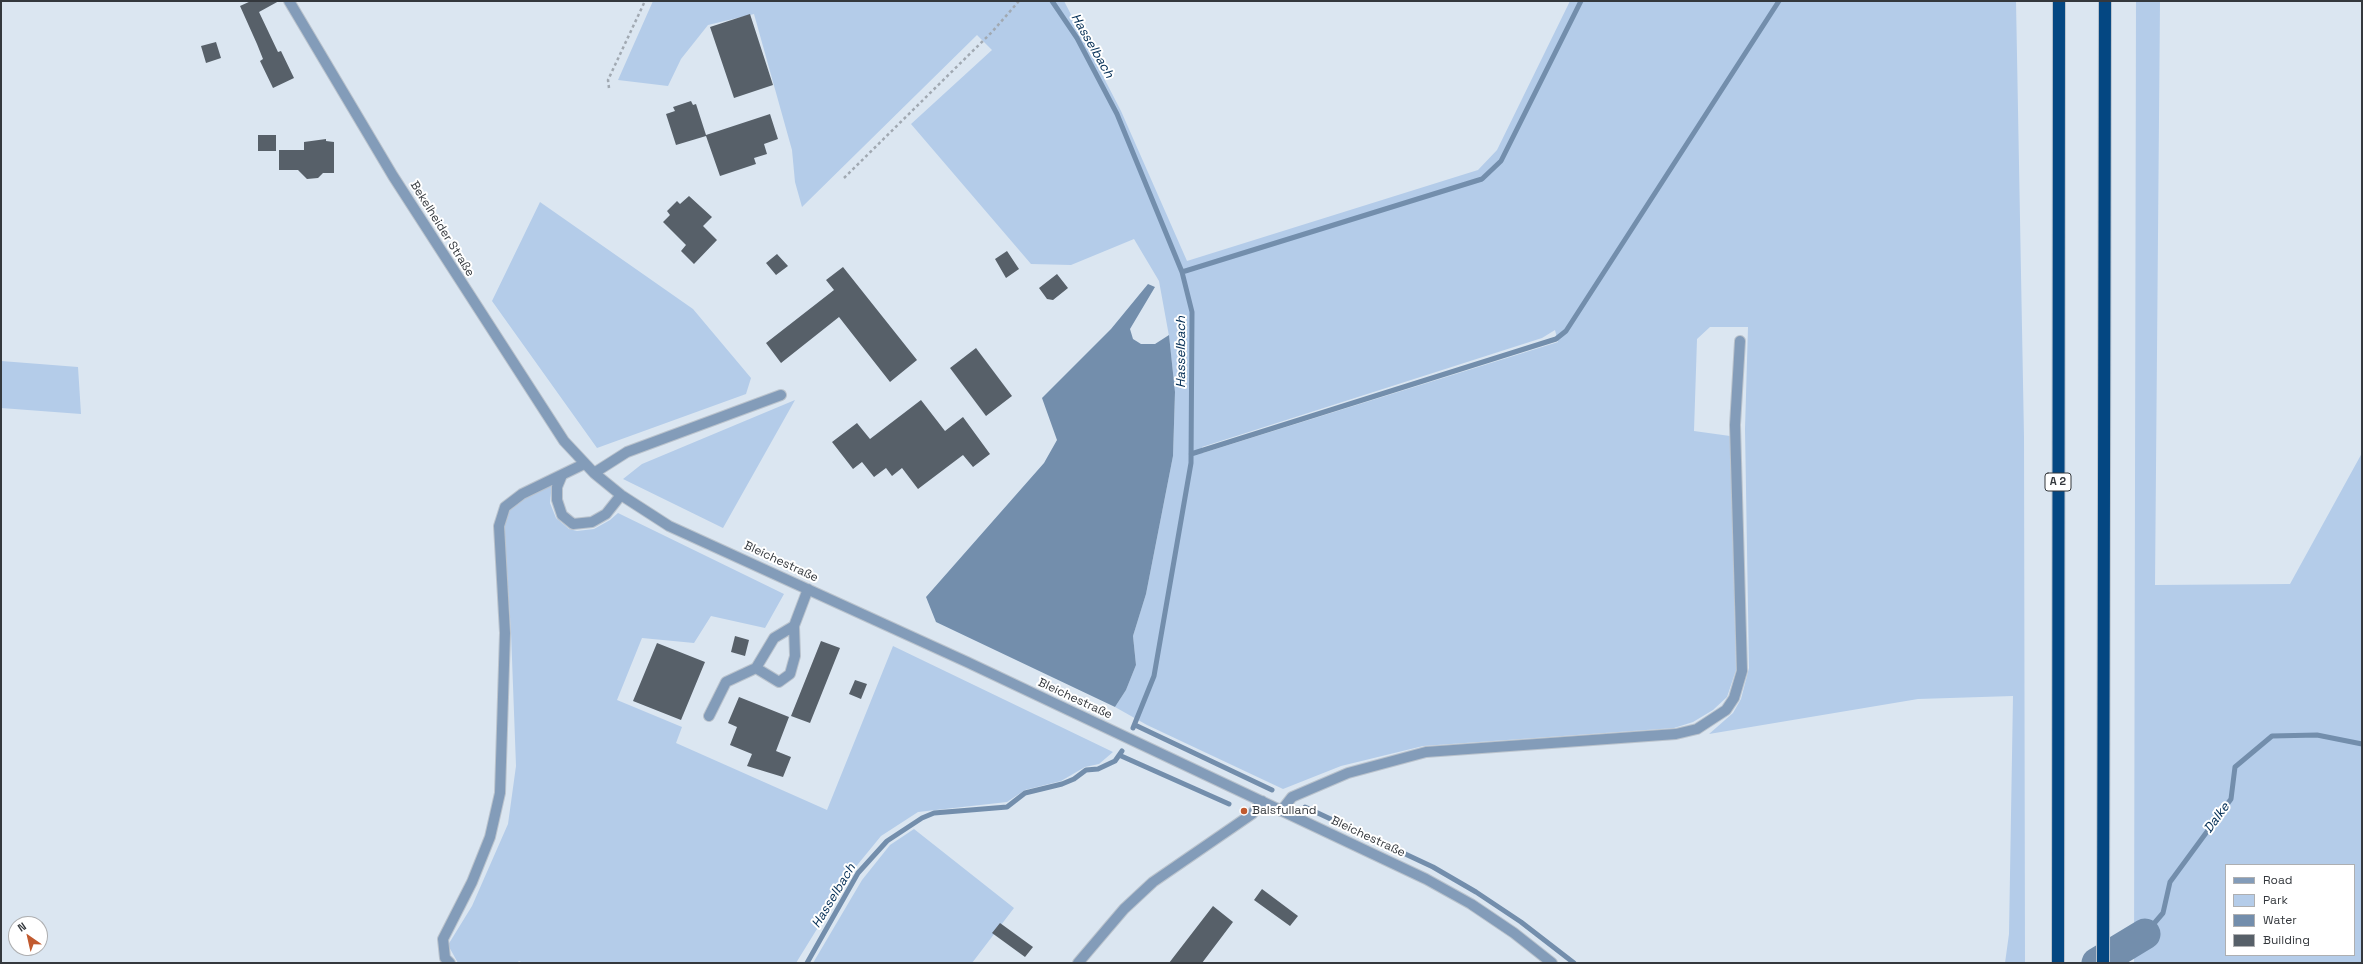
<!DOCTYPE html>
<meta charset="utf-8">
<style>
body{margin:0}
#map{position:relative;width:2363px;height:964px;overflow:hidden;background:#dbe6f1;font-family:"Space Grotesk",sans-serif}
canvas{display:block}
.frame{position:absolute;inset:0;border:2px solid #34383d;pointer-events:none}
.legend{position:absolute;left:2225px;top:864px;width:130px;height:92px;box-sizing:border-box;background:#fff;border:1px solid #aeafb1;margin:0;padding:5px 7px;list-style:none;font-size:12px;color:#34383d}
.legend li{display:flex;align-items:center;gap:8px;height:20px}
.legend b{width:20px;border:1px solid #aeafb1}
.north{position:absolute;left:8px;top:916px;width:40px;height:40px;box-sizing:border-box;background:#fff;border:1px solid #aeafb1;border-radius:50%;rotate:326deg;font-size:11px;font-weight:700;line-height:16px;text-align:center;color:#34383d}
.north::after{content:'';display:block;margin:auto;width:14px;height:18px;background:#c15a2f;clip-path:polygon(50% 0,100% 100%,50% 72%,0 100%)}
</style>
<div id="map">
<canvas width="2363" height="964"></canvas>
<div class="frame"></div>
<ul class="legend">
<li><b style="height:5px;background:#839cb9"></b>Road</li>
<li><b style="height:11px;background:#b4cce9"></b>Park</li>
<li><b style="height:11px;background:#738eac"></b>Water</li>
<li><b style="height:11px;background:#576069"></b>Building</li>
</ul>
<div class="north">N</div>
</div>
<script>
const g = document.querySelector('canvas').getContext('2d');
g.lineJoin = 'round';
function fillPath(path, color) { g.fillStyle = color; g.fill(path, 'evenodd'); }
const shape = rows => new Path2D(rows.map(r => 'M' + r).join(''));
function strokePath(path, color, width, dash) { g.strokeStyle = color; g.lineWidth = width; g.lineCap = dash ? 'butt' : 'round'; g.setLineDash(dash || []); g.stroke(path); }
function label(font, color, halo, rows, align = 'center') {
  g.font = font + ' "Space Grotesk",sans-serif'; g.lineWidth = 4; g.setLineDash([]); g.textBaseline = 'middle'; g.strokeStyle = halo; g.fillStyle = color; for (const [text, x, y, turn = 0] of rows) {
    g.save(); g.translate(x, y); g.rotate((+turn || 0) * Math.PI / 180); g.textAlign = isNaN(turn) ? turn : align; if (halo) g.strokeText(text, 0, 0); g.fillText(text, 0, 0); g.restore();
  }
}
fillPath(shape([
 [653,1,1064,1,1121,111,1187,261,1478,170,1497,150,1570,1,2016,1,2024,437,2025,963,2005,963,2009,934,2013,696,1918,699,1709,734,1733,713,1741,699,1749,668,1745,429,1748,327,1710,327,1697,339,1694,431,1730,436,1736,670,1727,697,1713,710,1693,722,1674,728,1423,746,1341,766,1283,789,1147,725,1115,707,1126,690,1136,665,1133,636,1146,594,1173,456,1175,392,1169,336,1159,281,1134,239,1071,265,1031,264,911,124,992,50,977,35,802,207,795,182,792,150,754,14,708,25,681,59,668,86,618,80],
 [1555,330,1558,342,1203,453,1202,447,1542,338],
 [2136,1,2160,1,2155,585,2290,584,2362,453,2362,963,2134,963],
 [2226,865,2354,865,2354,955,2226,955],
 [540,202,693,309,751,378,746,394,597,448,492,301],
 [1,361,78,367,81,414,1,408],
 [795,400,723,528,623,479,642,464],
 [552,483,550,503,556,518,569,529,577,531,594,529,610,520,618,513,784,594,765,628,711,616,694,643,642,638,617,700,682,727,676,743,827,810,893,646,1113,752,1099,764,1085,767,1061,781,1025,790,1007,802,918,812,881,836,854,869,796,963,523,963,519,961,517,963,458,963,448,945,472,906,508,824,516,766,511,632,504,527,510,510,525,497],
 [914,829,1014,908,972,963,813,963,862,880,890,845]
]), '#b4cce9');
fillPath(shape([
 [1148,284,1155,287,1130,329,1133,339,1141,344,1155,344,1169,335,1175,392,1173,456,1146,594,1133,636,1136,665,1126,690,1115,707,936,622,926,597,1044,463,1057,440,1042,398,1111,329]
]), '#738eac');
strokePath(shape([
 [1052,1,1077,38,1117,114,1182,272,1192,312,1191,463,1154,676,1133,728],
 [1182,272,1482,179,1501,161,1581,1],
 [1191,454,1556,339,1566,331,1779,1],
 [1135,725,1272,790],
 [1119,755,1229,804],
 [1305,807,1433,867,1476,892,1521,922,1574,963],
 [2145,934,2163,913,2170,882,2231,799,2235,767,2272,736,2317,735,2362,744],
 [807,963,858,873,887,841,922,818,934,813,1007,807,1025,793,1062,784,1074,779,1086,770,1098,769,1115,761,1122,751]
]), '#738eac', 5);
strokePath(shape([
 [2097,963,2145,934]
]), '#738eac', 31);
fillPath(shape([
 [251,1,279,1,259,12,278,52,281,51,294,78,273,88,260,61,263,59,257,44,240,6],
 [750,14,773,85,734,98,710,27],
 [216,42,221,58,206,63,201,46],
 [691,101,693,105,696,104,706,135,770,114,778,139,764,144,767,154,754,158,756,164,720,176,706,136,676,145,666,114,675,111,673,107],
 [258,135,276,135,276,151,258,151],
 [326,139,326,141,334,142,334,173,323,173,318,178,307,179,298,170,279,170,279,150,304,150,304,142],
 [689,196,712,217,703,226,717,240,694,264,681,251,686,245,663,222,670,215,667,211,677,201,680,204],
 [1007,251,1019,269,1006,278,995,259],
 [777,254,788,266,776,275,766,263],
 [843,267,917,360,890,382,839,317,781,363,766,343,834,290,826,280],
 [1057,274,1068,288,1053,300,1047,299,1039,288],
 [976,348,1012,396,986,416,950,368],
 [921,400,945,431,963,417,990,454,973,467,963,455,918,489,902,468,892,476,886,468,874,477,862,462,853,469,832,442,857,423,870,439],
 [735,636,749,640,745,656,731,652],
 [821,641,840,648,810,723,791,716],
 [657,643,705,662,681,720,633,701],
 [855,680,867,684,861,699,849,694],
 [739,697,789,717,776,751,791,757,783,777,747,766,752,754,730,745,737,727,728,723],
 [1262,889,1298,916,1290,926,1254,900],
 [1213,906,1233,922,1202,963,1169,963],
 [1000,923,1033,947,1025,957,992,933]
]), '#576069');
const minor = shape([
 [289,1,393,176,564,441,594,473,621,495,669,526,967,662,1426,879,1471,904,1514,933,1552,963],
 [594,473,627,452,781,395],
 [562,475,557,487,557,500,562,515,573,524,592,522,606,514,621,495],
 [756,668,779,682,790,674,795,656,794,626],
 [709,716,726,682,756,668,774,638,794,626,808,589],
 [1281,811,1292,797,1348,773,1426,752,1676,734,1697,729,1726,710,1734,698,1742,671,1735,425,1740,341],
 [450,963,445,958,443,939,472,882,490,837,500,793,505,633,499,526,505,507,522,494,584,464],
 [1078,963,1124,909,1153,882,1252,814,1262,801]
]);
const highway = shape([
 [2058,963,2059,1],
 [2103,963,2105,1]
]);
strokePath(minor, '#bac3cd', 12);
strokePath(highway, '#bac3cd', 14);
strokePath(shape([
 [609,88,608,80,645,1],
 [844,178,992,32,1019,1]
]), '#a1a9b2', 2.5, [3, 3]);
strokePath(minor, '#839cb9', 10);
strokePath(highway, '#044782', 12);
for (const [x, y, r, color] of [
 [1244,811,4,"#c15a2f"]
]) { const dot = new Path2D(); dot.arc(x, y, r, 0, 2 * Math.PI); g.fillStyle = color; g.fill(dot); strokePath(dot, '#fff', 1.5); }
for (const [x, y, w] of [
 [2058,482,26]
]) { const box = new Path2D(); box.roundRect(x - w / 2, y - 9, w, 18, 3); g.fillStyle = '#fff'; g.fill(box); strokePath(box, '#34383d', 1); }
label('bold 11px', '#34383d', null, [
 ["A 2",2058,482]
]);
label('12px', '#34383d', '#fff', [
 ["Bekelheider Straße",442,229,58],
 ["Bleichestraße",781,562,25],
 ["Bleichestraße",1075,699,25],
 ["Bleichestraße",1368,837,25]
]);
label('12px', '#34383d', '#fff', [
 ["Balsfulland",1252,811]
], 'left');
label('italic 13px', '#012c54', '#fff', [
 ["Hasselbach",1092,46,60],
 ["Hasselbach",1181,352,-90],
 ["Dalke",2217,818,-54],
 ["Hasselbach",834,896,-59]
]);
</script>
